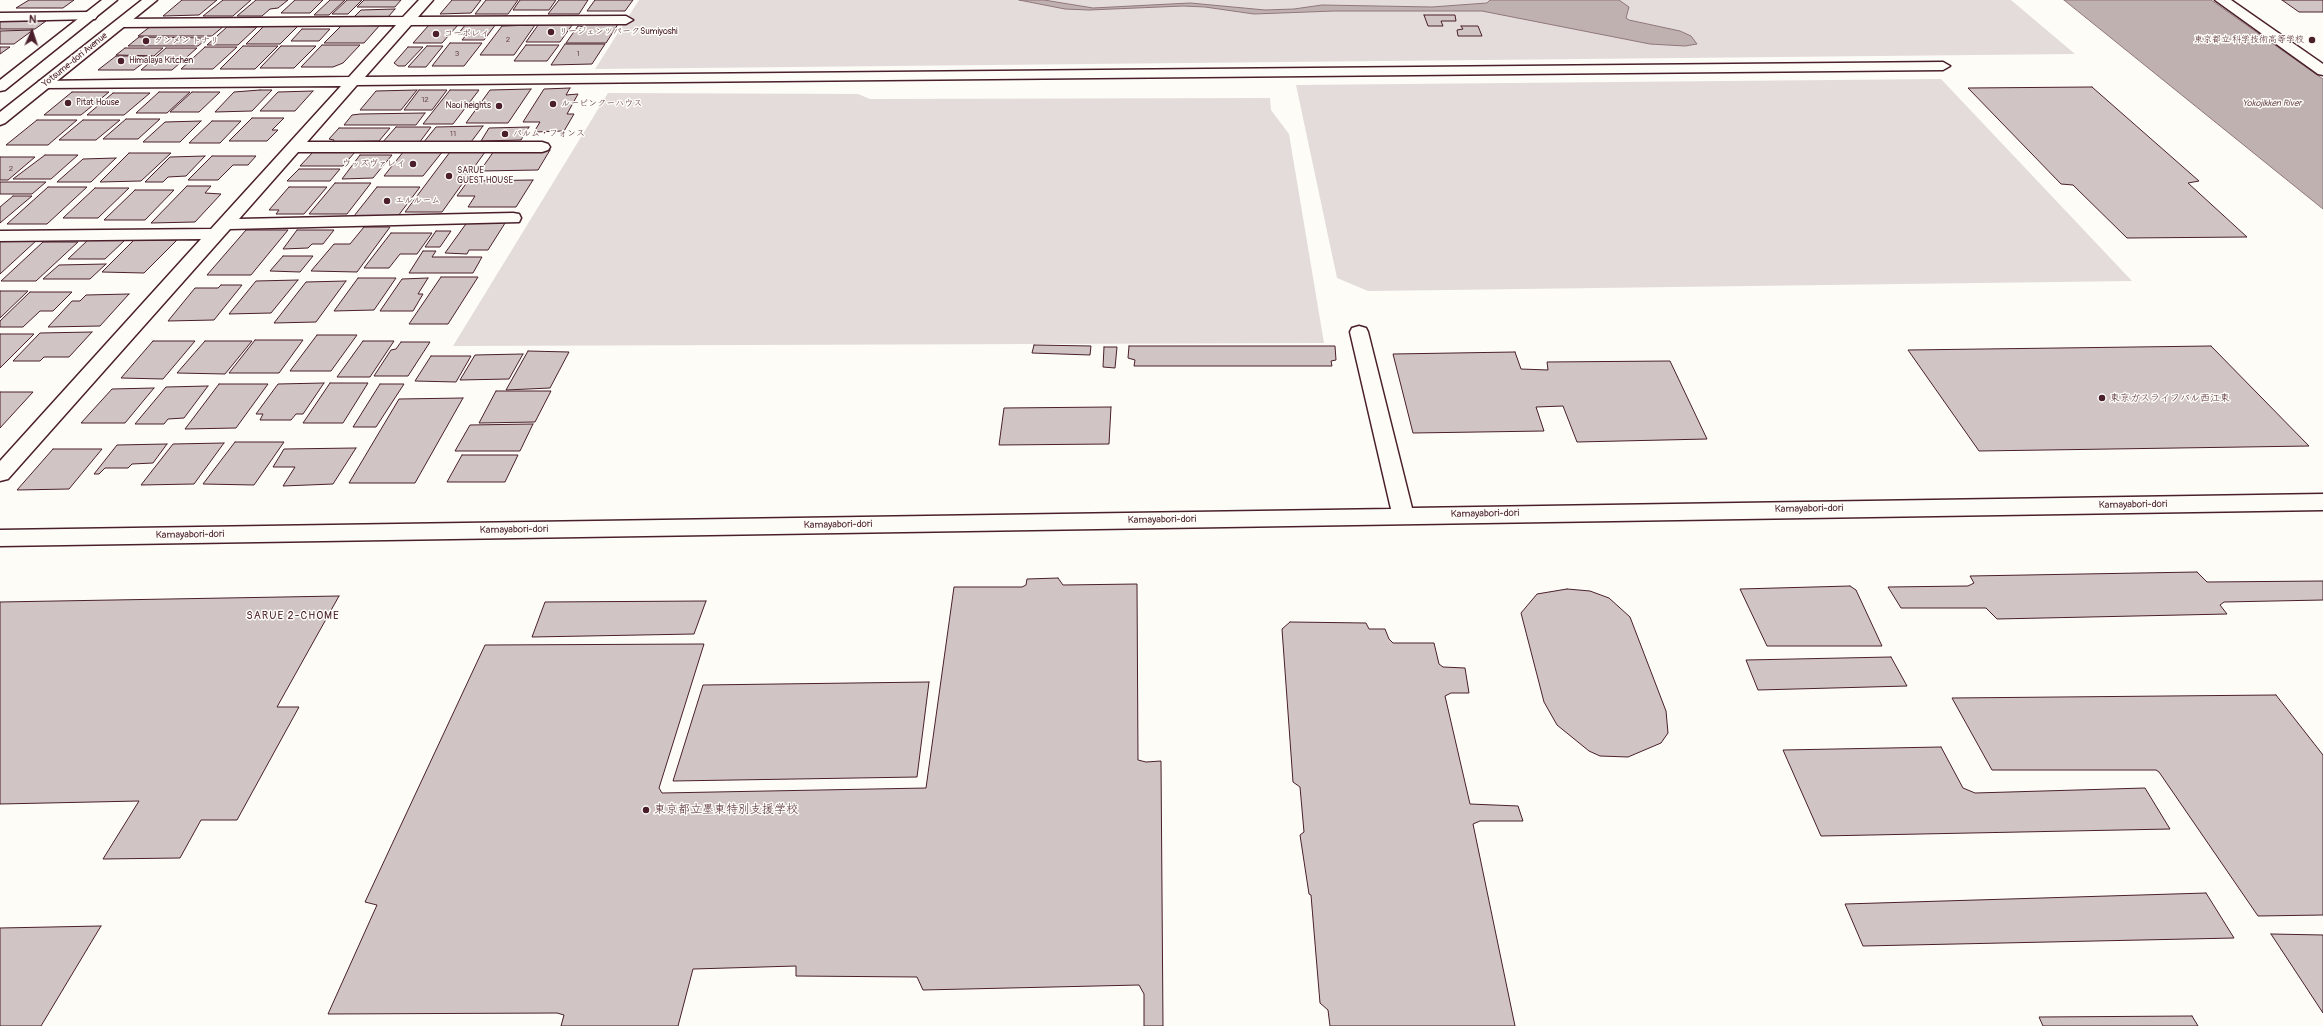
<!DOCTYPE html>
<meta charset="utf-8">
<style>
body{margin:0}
#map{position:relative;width:2323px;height:1026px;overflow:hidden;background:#fdfcf7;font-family:Pangolin,sans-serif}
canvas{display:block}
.north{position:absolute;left:12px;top:12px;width:40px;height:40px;-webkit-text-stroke:3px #fdfcf7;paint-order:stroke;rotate:3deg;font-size:11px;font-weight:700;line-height:16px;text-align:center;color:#4a1f2b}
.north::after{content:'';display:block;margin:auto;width:14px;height:18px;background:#4a1f2b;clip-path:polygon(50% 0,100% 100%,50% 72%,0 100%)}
</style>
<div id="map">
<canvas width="2323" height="1026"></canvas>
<div class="north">N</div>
</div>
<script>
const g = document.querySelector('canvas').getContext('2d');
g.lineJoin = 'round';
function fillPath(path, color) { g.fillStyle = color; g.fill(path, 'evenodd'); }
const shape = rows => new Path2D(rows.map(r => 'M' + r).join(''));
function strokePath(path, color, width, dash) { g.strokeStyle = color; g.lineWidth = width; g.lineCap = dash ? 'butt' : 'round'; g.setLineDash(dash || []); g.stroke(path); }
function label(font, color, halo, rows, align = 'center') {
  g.font = font + ' Pangolin,"Klee One",sans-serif'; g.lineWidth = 3; g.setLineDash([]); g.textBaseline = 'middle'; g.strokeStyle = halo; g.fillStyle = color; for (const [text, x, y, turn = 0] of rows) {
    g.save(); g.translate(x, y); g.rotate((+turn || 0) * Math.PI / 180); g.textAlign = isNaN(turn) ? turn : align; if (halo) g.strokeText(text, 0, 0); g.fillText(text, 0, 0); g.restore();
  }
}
fillPath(shape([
 [639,0,2011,0,2075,54,595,69],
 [1941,79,2132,281,1368,291,1337,278,1296,85],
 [608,93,858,94,870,99,1270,98,1271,110,1289,134,1324,343,453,346]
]), '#e3dcda');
const water = shape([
 [1019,0,1044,0,1093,8,1190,3,1265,10,1294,9,1322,5,1432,7,1487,3,1490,0,1619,0,1629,7,1626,18,1629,20,1680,31,1691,36,1697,44,1685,46,1650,44,1482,11,1334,11,1254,14,1205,7,1183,6,1089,10,1065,9,1019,0],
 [2064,0,2211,0,2323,79,2323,209,2064,0]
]);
fillPath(water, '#c0b1b1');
strokePath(water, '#91777b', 1);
const building = shape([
 [29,0,74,0,63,8,16,8,29,0],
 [182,0,217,0,199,15,163,16,182,0],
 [223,0,251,0,233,16,203,16,223,0],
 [256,0,288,0,278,8,270,9,262,16,237,16,256,0],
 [295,0,323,0,310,13,281,13,295,0],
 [330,0,345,0,329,15,314,15,330,0],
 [347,0,362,0,348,14,332,14,347,0],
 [364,0,401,0,395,7,357,7,364,0],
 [452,0,481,0,471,13,440,14,452,0],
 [486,0,518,0,508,14,475,14,486,0],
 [520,0,556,0,549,10,513,10,520,0],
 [559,0,588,0,579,14,548,14,559,0],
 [595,0,633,0,625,11,587,11,595,0],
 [2282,0,2323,0,2323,12,2299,12,2282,0],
 [395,9,388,17,354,17,361,10,395,9],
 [1424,15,1455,15,1456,21,1441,21,1443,26,1428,26,1424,15],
 [0,21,46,21,35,29,0,29,0,21],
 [541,21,575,21,560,42,526,42,541,21],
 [587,21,620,21,606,43,566,43,578,26,584,27,587,21],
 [466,24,496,24,484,40,462,40,467,34,458,34,466,24],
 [225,25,212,36,138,36,151,26,225,25],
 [380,25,364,43,324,43,341,26,380,25],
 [429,25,458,25,442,43,413,43,429,25],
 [535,25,514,55,480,55,502,26,535,25],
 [264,26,298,26,280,44,246,44,264,26],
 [1461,26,1478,26,1482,36,1458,36,1457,30,1463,29,1461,26],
 [227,27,257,27,238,45,207,45,227,27],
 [302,29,330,29,319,41,291,41,302,29],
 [33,30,14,44,0,44,0,31,33,30],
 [139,37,208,38,198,46,128,46,139,37],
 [450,43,482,43,464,66,432,66,450,43],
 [565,44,605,44,592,64,551,65,565,44],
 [322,45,360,45,343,63,333,67,301,67,322,45],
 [526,45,559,45,547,61,514,61,526,45],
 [243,46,278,46,255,69,220,69,243,46],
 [281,46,316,46,294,68,260,68,281,46],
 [427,46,443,46,426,67,408,67,427,46],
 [0,47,10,47,0,54,0,47],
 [205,47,237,47,213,69,181,69,205,47],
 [408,47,423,47,405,66,398,66,394,63,408,47],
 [125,48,163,48,154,56,116,55,125,48],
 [166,48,197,48,172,70,141,70,166,48],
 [116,56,152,56,134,70,98,70,116,56],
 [2092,87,2199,181,2188,183,2247,237,2127,238,2073,185,2061,184,1968,88,2092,87],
 [570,88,566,95,578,94,567,114,574,114,564,131,534,132,540,122,523,122,544,89,570,88],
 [531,89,508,123,466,123,490,90,531,89],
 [260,90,272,90,252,111,215,112,234,92,260,90],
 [417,90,401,110,360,110,376,91,417,90],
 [419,90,447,90,432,110,404,110,419,90],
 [450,90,479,90,453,124,423,124,450,90],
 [313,91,295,111,260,111,278,92,313,91],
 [72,92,109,92,81,115,44,115,72,92],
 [159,92,190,92,167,113,136,113,159,92],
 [192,92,220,92,199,112,170,112,192,92],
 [113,93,150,93,124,115,87,115,113,93],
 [425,113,416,125,344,125,352,115,360,114,425,113],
 [252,118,284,118,272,130,278,130,267,141,229,141,252,118],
 [126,119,160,119,138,139,103,139,126,119],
 [37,120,77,120,48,145,6,145,37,120],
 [83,120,120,120,96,140,59,140,83,120],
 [201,121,180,142,143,142,165,122,201,121],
 [212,121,241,121,220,143,189,143,212,121],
 [483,126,471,142,423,143,436,127,483,126],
 [396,127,431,127,419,143,382,143,396,127],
 [529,127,521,140,481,141,489,128,529,127],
 [339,128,390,128,379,141,333,142,334,140,329,139,339,128],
 [550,150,538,170,480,171,494,151,550,150],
 [404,151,443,151,423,176,384,176,404,151],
 [313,152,355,152,343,166,300,166,313,152],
 [450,152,485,152,442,212,405,212,450,152],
 [129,153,171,153,141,181,100,182,129,153],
 [45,155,78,155,51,179,13,179,45,155],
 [360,155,392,155,373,178,342,179,360,155],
 [205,156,186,176,168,177,163,182,145,182,170,157,205,156],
 [212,156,256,156,248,165,233,165,218,180,188,180,212,156],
 [0,157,35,157,8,180,0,180,0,157],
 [116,158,91,182,57,182,83,159,116,158],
 [299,169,340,169,330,181,287,181,299,169],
 [533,180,516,207,468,207,475,196,457,196,468,181,533,180],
 [0,182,46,182,32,194,0,194,0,182],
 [335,183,371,183,347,214,309,214,335,183],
 [187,186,211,186,205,193,221,194,195,222,151,223,187,186],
 [48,187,87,187,47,224,7,224,48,187],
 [289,187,327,187,304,214,276,214,279,210,269,210,289,187],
 [377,187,420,187,398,216,354,216,377,187],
 [95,188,129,188,98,218,63,218,95,188],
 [135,190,174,190,145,220,104,220,135,190],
 [13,196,32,196,0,223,0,207,13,196],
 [507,220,488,250,469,250,467,254,445,253,468,221,507,220],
 [364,227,390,227,357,272,311,271,334,244,350,244,364,227],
 [246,230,288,230,251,275,207,275,246,230],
 [297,230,334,230,323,244,312,244,308,248,283,249,297,230],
 [436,231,451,231,440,247,425,247,436,231],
 [391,233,432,233,417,254,400,254,389,268,364,268,391,233],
 [37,240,0,274,0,241,37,240],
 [88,240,125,240,105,259,68,259,88,240],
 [134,240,177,240,144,273,102,272,134,240],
 [43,242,78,242,36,281,1,281,43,242],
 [423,251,436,251,432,257,482,257,473,273,409,273,423,251],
 [283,256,313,256,300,272,270,271,283,256],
 [106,264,90,279,43,279,59,265,106,264],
 [441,277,478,277,448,324,409,324,441,277],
 [358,278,396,278,374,310,334,311,358,278],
 [428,278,418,294,423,294,413,311,380,311,402,279,428,278],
 [298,280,271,313,229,314,256,281,298,280],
 [346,281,316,322,274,323,306,282,346,281],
 [221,285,242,285,214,320,168,321,195,288,218,288,221,285],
 [0,291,28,291,0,318,0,291],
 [30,292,72,292,53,311,40,311,23,327,0,327,0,321,30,292],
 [129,294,100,326,48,327,72,301,80,301,86,295,129,294],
 [92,332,69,357,44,357,40,361,13,361,40,333,92,332],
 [0,334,34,334,0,368,0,334],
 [317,335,357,335,331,371,290,371,317,335],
 [255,340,303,340,279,373,229,373,255,340],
 [153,341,195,341,163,379,121,378,153,341],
 [205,341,252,341,225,374,177,373,205,341],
 [363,341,394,341,370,377,337,377,363,341],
 [401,342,430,342,408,376,374,376,391,350,396,349,401,342],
 [1034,345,1091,346,1090,355,1032,353,1034,345],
 [1129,346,1335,346,1336,360,1331,361,1332,366,1134,366,1135,360,1128,358,1129,346],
 [2211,346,2309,446,1979,451,1908,350,2211,346],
 [1104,347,1117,347,1115,368,1103,367,1104,347],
 [528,351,569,352,550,388,506,390,528,351],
 [1515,352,1521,369,1548,370,1547,362,1670,361,1707,439,1577,442,1563,406,1536,407,1544,431,1413,433,1393,354,1515,352],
 [523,354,509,379,460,380,475,355,523,354],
 [431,356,471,356,456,382,415,381,431,356],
 [324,383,303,414,296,414,291,420,260,420,263,414,256,414,278,384,324,383],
 [330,383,368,383,343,423,303,423,330,383],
 [219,384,268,384,236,428,185,429,219,384],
 [380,384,404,384,376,427,353,427,380,384],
 [208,386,184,418,168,419,164,424,135,424,166,387,208,386],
 [154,388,125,423,81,423,112,389,154,388],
 [496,391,551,391,535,422,479,423,496,391],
 [0,392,33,392,0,428,0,392],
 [463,398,415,483,349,483,399,399,463,398],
 [1111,407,1109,444,999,445,1004,408,1111,407],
 [533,424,520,451,455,451,470,425,533,424],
 [235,442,284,442,254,485,203,484,235,442],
 [224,443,194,484,141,485,173,444,224,443],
 [167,444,153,463,132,464,128,468,105,468,99,474,94,474,117,445,167,444],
 [356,448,333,484,283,486,295,467,273,467,284,449,356,448],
 [53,449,102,449,69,489,17,490,53,449],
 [462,455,518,455,505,482,447,482,462,455],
 [2197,572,2207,582,2323,581,2323,600,2224,602,2220,605,2227,614,1997,619,1986,608,1901,608,1888,587,1968,586,1974,583,1970,576,2197,572],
 [1058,578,1063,585,1137,584,1138,760,1146,762,1161,761,1163,1026,1144,1026,1144,994,1139,985,923,990,917,977,796,976,796,966,693,969,678,1026,561,1026,564,1015,557,1013,328,1014,377,905,365,902,485,645,704,644,659,788,662,793,926,788,954,587,1022,587,1026,585,1027,579,1058,578],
 [1850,586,1856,590,1882,646,1767,646,1740,589,1850,586],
 [1567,589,1590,591,1609,598,1630,617,1666,711,1668,733,1661,743,1628,757,1600,756,1589,751,1557,725,1544,702,1521,613,1537,594,1567,589],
 [339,596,277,707,299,707,237,820,201,820,180,858,103,859,139,801,0,804,0,602,339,596],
 [706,601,694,634,532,637,545,602,706,601],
 [1290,622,1366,623,1369,629,1385,629,1389,639,1393,643,1434,643,1439,664,1443,667,1465,668,1469,693,1451,693,1445,696,1470,804,1518,806,1523,821,1480,821,1473,824,1515,1026,1330,1026,1328,1010,1320,1003,1311,895,1309,894,1300,835,1304,832,1300,787,1293,782,1282,629,1290,622],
 [1891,657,1907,686,1758,690,1746,660,1891,657],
 [929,682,917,777,673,781,703,685,929,682],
 [2276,695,2323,755,2323,915,2258,916,2159,772,2156,770,1992,770,1952,698,2276,695],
 [1941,747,1963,788,1975,793,2145,788,2170,829,1821,836,1783,750,1941,747],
 [2206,893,2234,938,1863,946,1845,904,2206,893],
 [101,926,41,1026,0,1026,0,928,101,926],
 [2271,934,2323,935,2323,1013,2271,934],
 [2192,1016,2198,1026,2043,1026,2039,1017,2192,1016]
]);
fillPath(building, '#d0c5c4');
strokePath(building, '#4a1f2b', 1);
const minor = shape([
 [419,0,433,0,418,17,626,16,633,20,626,24,411,25,365,77,1943,62,1950,66,1943,70,357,85,307,142,542,142,548,144,550,147,548,150,542,152,298,152,239,219,513,213,519,214,521,218,519,222,230,229,8,479,0,481,0,461,201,239,0,241,0,231,211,229,341,86,44,88,39,87,37,84,39,81,349,77,396,25,121,27,114,23,121,19,403,17,419,0],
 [2215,0,2231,0,2323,64,2323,75,2318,74,2215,0],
 [90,12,97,16,95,19,0,21,0,13,90,12],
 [1359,326,1366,328,1368,332,1412,508,2323,494,2323,510,0,546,0,530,1391,509,1350,332,1352,328,1359,326]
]);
const major = shape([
 [102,0,117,0,5,90,0,91,0,80,102,0],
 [142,0,157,0,5,123,0,125,0,112,142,0]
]);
strokePath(minor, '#4a1f2b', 3);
strokePath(major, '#4a1f2b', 3);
fillPath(minor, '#fdfcf7');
fillPath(major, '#fdfcf7');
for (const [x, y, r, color] of [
 [551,32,4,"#4a1f2b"],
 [436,34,4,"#4a1f2b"],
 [2312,40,4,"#4a1f2b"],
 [146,41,4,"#4a1f2b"],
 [121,61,4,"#4a1f2b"],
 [68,103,4,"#4a1f2b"],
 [553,104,4,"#4a1f2b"],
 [499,106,4,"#4a1f2b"],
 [505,134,4,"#4a1f2b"],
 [413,164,4,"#4a1f2b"],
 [449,176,4,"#4a1f2b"],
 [387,201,4,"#4a1f2b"],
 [2102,398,4,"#4a1f2b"],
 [646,810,4,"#4a1f2b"]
]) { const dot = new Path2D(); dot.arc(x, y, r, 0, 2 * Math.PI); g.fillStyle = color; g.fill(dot); strokePath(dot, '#fdfcf7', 1.5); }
label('8px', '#6c4851', null, [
 ["2",508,40],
 ["3",457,54],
 ["1",578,54],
 ["12",425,100],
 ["11",453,134],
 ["2",11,169]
]);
label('9px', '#4a1f2b', '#fdfcf7', [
 ["リージェンツパークSumiyoshi",559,32],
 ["コーポレイ",444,34],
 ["東京都立 科学技術高等学校",2304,40,"right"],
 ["タンメン トナリ",154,41],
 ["Himalaya Kitchen",129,61],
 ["Pitat House",76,103],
 ["ルーピンクーハウス",561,104],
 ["Naoi heights",491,106,"right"],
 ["パルム・フォンス",513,134],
 ["ウッズヴァレイ",405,164,"right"],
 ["SARUE",457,171],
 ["GUEST HOUSE",457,181],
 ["エルルーム",395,201]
], 'left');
label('9px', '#4a1f2b', '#fdfcf7', [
 ["Yotsume-dori Avenue",75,60,-39]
]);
label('italic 9px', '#73525a', '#fdfcf7', [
 ["Yokojikken River",2272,104]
]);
label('10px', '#4a1f2b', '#fdfcf7', [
 ["東京ガスライフバル西江東",2110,398]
], 'left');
label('10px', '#4a1f2b', '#fdfcf7', [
 ["Kamayabori-dori",2133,505,-1],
 ["Kamayabori-dori",1809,509,-1],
 ["Kamayabori-dori",1485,514,-1],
 ["Kamayabori-dori",1162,520,-1],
 ["Kamayabori-dori",838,525,-1],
 ["Kamayabori-dori",514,530,-1],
 ["Kamayabori-dori",190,535,-1]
]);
g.letterSpacing = '1px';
label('11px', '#4a1f2b', '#fdfcf7', [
 ["SARUE 2-CHOME",293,616]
]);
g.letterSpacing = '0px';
label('12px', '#4a1f2b', '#fdfcf7', [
 ["東京都立墨東特別支援学校",654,810]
], 'left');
</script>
